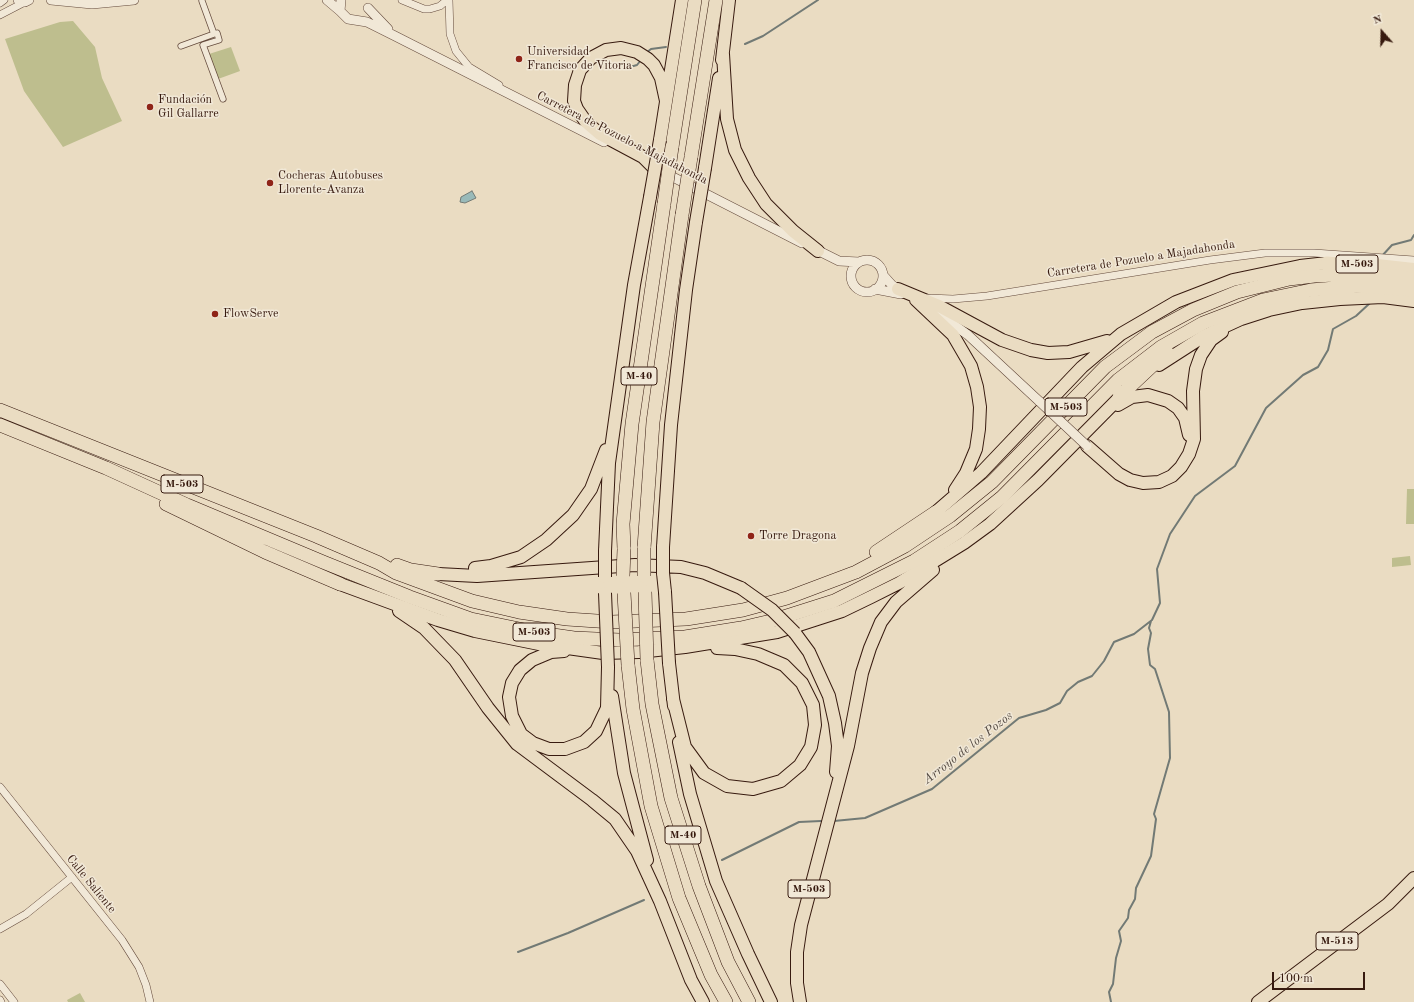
<!DOCTYPE html>
<meta charset="utf-8">
<style>
body{margin:0}
#map{position:relative;width:1414px;height:1002px;overflow:hidden;background:#eadcc2;font-family:"Old Standard TT",serif}
canvas{display:block}
.north{position:absolute;left:1362px;top:12px;width:40px;height:40px;-webkit-text-stroke:3px #f1e8d7;paint-order:stroke;rotate:340deg;font-size:11px;font-weight:700;line-height:16px;text-align:center;color:#371a0f}
.north::after{content:'';display:block;margin:auto;width:14px;height:18px;background:#371a0f;clip-path:polygon(50% 0,100% 100%,50% 72%,0 100%)}
.scale{position:absolute;left:1272px;top:972px;width:93px;height:18px;box-sizing:border-box;border:2px solid #371a0f;border-top:0;padding-left:5px;font-size:12px;line-height:14px;white-space:nowrap;color:#371a0f;-webkit-text-stroke:3px #f1e8d7;paint-order:stroke}
</style>
<div id="map">
<canvas width="1414" height="1002"></canvas>
<div class="north">N</div>
<div class="scale">100 m</div>
</div>
<script>
const g = document.querySelector('canvas').getContext('2d');
g.lineJoin = 'round';
function fillPath(path, color) { g.fillStyle = color; g.fill(path, 'evenodd'); }
const shape = rows => new Path2D(rows.map(r => 'M' + r).join(''));
function strokePath(path, color, width, dash) { g.strokeStyle = color; g.lineWidth = width; g.lineCap = dash ? 'butt' : 'round'; g.setLineDash(dash || []); g.stroke(path); }
function label(font, color, halo, rows, align = 'center') {
  g.font = font + ' "Old Standard TT",serif'; g.lineWidth = 3; g.setLineDash([]); g.textBaseline = 'middle'; g.strokeStyle = halo; g.fillStyle = color; for (const [text, x, y, turn = 0] of rows) {
    g.save(); g.translate(x, y); g.rotate((+turn || 0) * Math.PI / 180); g.textAlign = isNaN(turn) ? turn : align; if (halo) g.strokeText(text, 0, 0); g.fillText(text, 0, 0); g.restore();
  }
}
fillPath(shape([
 [73,21,95,47,102,78,122,121,63,147,24,91,5,39,60,22],
 [231,47,240,71,218,79,209,54],
 [1407,489,1414,489,1414,524,1406,524],
 [1410,556,1411,565,1392,567,1392,558],
 [80,993,85,1002,68,1002,67,1000]
]), '#bebe8e');
const water = shape([
 [472,191,476,198,465,203,460,202,461,197,472,191]
]);
fillPath(water, '#99bab9');
strokePath(water, '#727a75', 1);
strokePath(shape([
 [745,44,763,36,818,0],
 [646,53,651,49,666,47],
 [623,69,637,65,641,60],
 [1381,257,1392,245,1411,240,1414,235],
 [834,821,865,818,932,789,1019,718,1046,710,1060,703,1067,691,1078,682,1092,676,1104,661,1114,642,1134,634,1152,620,1160,603,1157,569,1170,534,1195,496,1235,466,1266,408,1303,375,1318,367,1328,350,1333,329,1356,316,1370,303],
 [722,860,799,822,821,821],
 [518,952,568,933,644,900],
 [1111,1002,1109,992,1113,984,1116,958,1121,941,1119,931,1128,918,1129,910,1135,899,1136,888,1151,856,1156,819,1154,814,1170,758,1169,712,1155,669,1150,665,1148,649,1151,633,1149,628,1151,621]
]), '#727a75', 2);
const pedestrian = shape([
 [202,1,214,34,217,33,219,40,203,45,223,99],
 [181,46,214,34]
]);
const minor = shape([
 [402,0,424,9,430,9,440,6,447,0],
 [449,0,450,34,456,51,469,67,499,85],
 [0,3,4,0],
 [0,15,25,2],
 [928,298,953,299,987,296,1210,260,1265,253,1314,253,1414,260],
 [0,787,122,940,139,967,146,985,150,1002],
 [0,929,26,914,72,877],
 [0,984,14,1002],
 [0,1000,1,1002]
]);
const tertiary = shape([
 [18,0,25,2,29,0],
 [51,0,92,4,134,0],
 [327,0,340,11],
 [341,0,340,11,348,19,367,22,395,36,604,142],
 [368,8,388,29],
 [663,172,802,243],
 [813,248,839,261,859,262],
 '851 276a16 16 0 1 1 32 0a16 16 0 1 1-32 0Z',
 [883,275,892,285,902,292],
 [875,289,901,294],
 [929,307,968,335,1040,402]
]);
const primary = shape([
 [1258,1002,1388,904,1414,878]
]);
const trunk = shape([
 [723,54,727,119,735,150,749,178,766,204,793,231,818,251],
 [722,60,729,0],
 [660,140,682,0],
 [653,167,643,157,600,134,586,122,577,109,574,101,575,85,580,70,591,58,606,50,621,48,637,52,648,59,654,65,661,78,666,101],
 [705,168,719,78],
 [898,289,939,306,1002,340,1031,350,1048,353,1069,352,1107,341],
 [916,300,953,335,971,366,977,387,980,407,979,429,976,449,966,473,955,490],
 [1159,365,1204,336,1241,319,1269,310,1302,303,1340,299,1383,297,1414,301],
 [1118,405,1132,397,1148,395,1168,401,1178,408,1185,418,1189,435],
 [1087,446,1119,474,1130,480,1143,483,1159,482,1172,476,1181,467,1189,454,1194,439,1193,391,1196,369,1201,355,1211,340,1222,332],
 [936,512,981,473,1082,367,1121,334,1176,302,1233,280,1300,266,1327,263,1368,264,1414,269],
 [663,547,671,425,686,290,696,222],
 [605,551,609,463,634,285,650,197],
 [475,568,491,566,521,557,546,540,573,515,591,489,606,450],
 [663,573,665,592],
 [438,574,477,576,635,565,681,567,705,573,741,588],
 [340,584,438,620,475,631,539,644,603,653,639,652,685,647,777,632,842,611,871,597,899,583,964,543,990,524,1038,480,1126,391],
 [399,611,424,628,455,660,488,708,517,744,592,800,615,819,637,851,660,901,691,980,703,1002],
 [795,633,809,652,829,696,835,723,838,746,836,772],
 [564,651,551,652,532,660,520,670,512,683,509,697,512,716,521,734,533,743,549,749,565,749,584,742,596,731,607,708,608,667],
 [669,663,674,706],
 [612,696,624,773,647,860],
 [673,699,685,747,704,773,727,786,753,789,781,781,800,765,811,747,815,725,813,705,802,683,784,665,758,654,735,649,717,648],
 [679,742,690,794,716,881,748,954,771,1002],
 [800,1002,797,983,797,952,801,925,848,746,862,673,870,648,881,622,896,602,933,570]
]);
const motorway = shape([
 [672,147,695,0],
 [691,157,716,0],
 [1327,263,1363,267],
 [1119,397,1167,352],
 [0,410,316,536,379,563,396,573,472,601,519,612,567,619,612,622,686,619,743,610,787,598,856,572,905,546,950,516,992,482,1105,367,1152,332,1193,310,1237,292,1289,279,1314,276,1356,274,1397,276,1414,279],
 [0,425,106,468,187,505,323,562,410,597,471,619,539,633,574,638,619,640,685,637,741,628,771,621,834,601,914,561,960,531,1002,497,1118,380,1161,347,1203,323,1263,300,1311,290,1359,286,1414,290],
 [166,504,265,552,340,584],
 [644,548,653,422,682,215],
 [624,549,623,524,632,424,664,204],
 [876,552,936,512],
 [397,565,411,570,438,574],
 [647,660,652,704,671,798,699,886,728,962,749,1002],
 [628,665,633,709,651,806,679,898,711,975,726,1002]
]);
strokePath(pedestrian, '#644a3c', 7);
strokePath(minor, '#644a3c', 8);
strokePath(tertiary, '#644a3c', 10);
strokePath(primary, '#371a0f', 14);
strokePath(trunk, '#371a0f', 14);
strokePath(motorway, '#371a0f', 14);
strokePath(pedestrian, '#f1e8d7', 5.5);
strokePath(minor, '#f1e8d7', 7);
strokePath(tertiary, '#f1e8d7', 9);
strokePath(primary, '#eadcc2', 12);
strokePath(trunk, '#eadcc2', 12);
strokePath(motorway, '#eadcc2', 13);
const tertiaryBridge = shape([
 [1040,402,1087,446]
]);
const trunkBridge = shape([
 [650,197,660,140],
 [696,222,705,168],
 [663,547,663,573],
 [605,551,605,577],
 [741,588,772,610,795,633],
 [665,592,669,663],
 [605,593,608,667]
]);
const motorwayBridge = shape([
 [664,204,672,147],
 [682,215,691,157],
 [644,548,644,576],
 [623,576,624,549],
 [645,592,647,660],
 [624,593,628,665]
]);
strokePath(tertiaryBridge, '#644a3c', 10, []);
strokePath(trunkBridge, '#371a0f', 14, []);
strokePath(motorwayBridge, '#371a0f', 14, []);
strokePath(tertiaryBridge, '#f1e8d7', 9);
strokePath(trunkBridge, '#eadcc2', 12);
strokePath(motorwayBridge, '#eadcc2', 13);
for (const [x, y, r, color] of [
 [519,59,4,"#8f2418"],
 [150,107,4,"#8f2418"],
 [270,183,4,"#8f2418"],
 [215,314,4,"#8f2418"],
 [751,536,4,"#8f2418"]
]) { const dot = new Path2D(); dot.arc(x, y, r, 0, 2 * Math.PI); g.fillStyle = color; g.fill(dot); strokePath(dot, '#f1e8d7', 1.5); }
for (const [x, y, w] of [
 [1357,264,42],
 [639,376,36],
 [1066,407,42],
 [182,484,42],
 [534,632,42],
 [683,835,36],
 [809,889,42],
 [1337,941,42]
]) { const box = new Path2D(); box.roundRect(x - w / 2, y - 9, w, 18, 3); g.fillStyle = '#f1e8d7'; g.fill(box); strokePath(box, '#371a0f', 1); }
label('bold 11px', '#371a0f', null, [
 ["M-503",1357,264],
 ["M-40",639,376],
 ["M-503",1066,407],
 ["M-503",182,484],
 ["M-503",534,632],
 ["M-40",683,835],
 ["M-503",809,889],
 ["M-513",1337,941]
]);
label('12px', '#371a0f', '#f1e8d7', [
 ["Universidad",527,52],
 ["Francisco de Vitoria",527,66],
 ["Fundación",158,100],
 ["Gil Gallarre",158,114],
 ["Cocheras Autobuses",278,176],
 ["Llorente-Avanza",278,190],
 ["FlowServe",223,314],
 ["Torre Dragona",759,536]
], 'left');
label('12px', '#371a0f', '#f1e8d7', [
 ["Carretera de Pozuelo a Majadahonda",622,138,27],
 ["Carretera de Pozuelo a Majadahonda",1141,259,-9],
 ["Calle Saliente",91,884,51]
]);
label('italic 13px', '#544a42', '#f1e8d7', [
 ["Arroyo de los Pozos",968,748,-38]
]);
</script>
